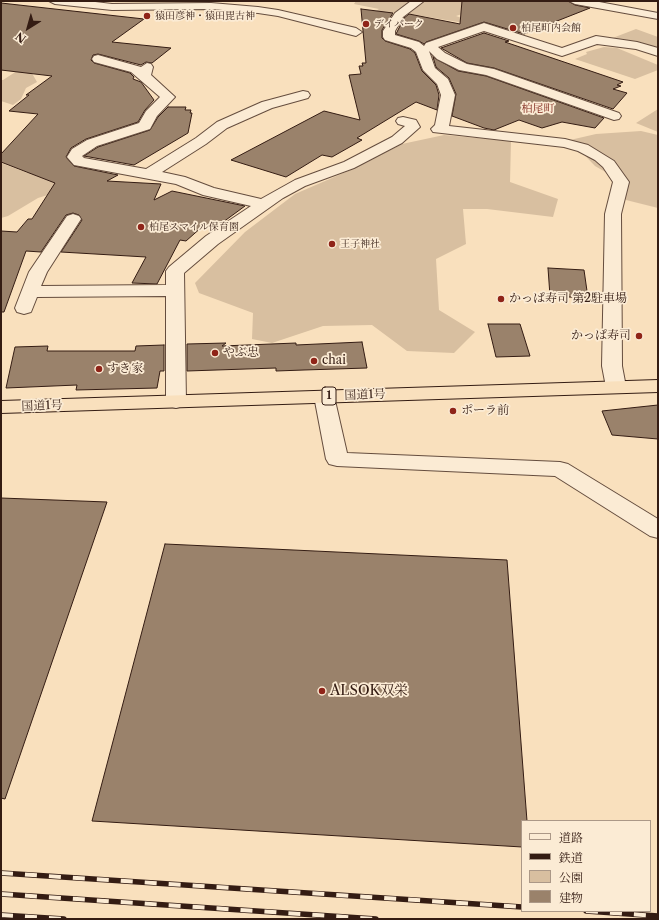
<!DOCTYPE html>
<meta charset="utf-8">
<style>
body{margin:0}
#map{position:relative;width:659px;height:920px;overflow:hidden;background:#f9e0bd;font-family:"Libre Caslon Text","Noto Serif JP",serif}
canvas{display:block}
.frame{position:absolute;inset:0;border:2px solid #341c13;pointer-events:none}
.legend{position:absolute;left:521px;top:820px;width:130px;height:92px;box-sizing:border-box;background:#fbebd4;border:1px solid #ab9887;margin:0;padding:5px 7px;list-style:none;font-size:12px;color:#341c13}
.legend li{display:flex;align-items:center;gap:8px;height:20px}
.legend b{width:20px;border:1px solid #ab9887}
.north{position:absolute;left:8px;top:8px;width:40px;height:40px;-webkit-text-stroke:3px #fbebd4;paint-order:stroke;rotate:217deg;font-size:11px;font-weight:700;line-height:16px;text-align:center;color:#341c13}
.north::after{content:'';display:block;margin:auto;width:14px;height:18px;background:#341c13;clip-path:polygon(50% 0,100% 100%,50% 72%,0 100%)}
</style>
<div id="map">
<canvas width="659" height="920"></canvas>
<div class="frame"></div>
<ul class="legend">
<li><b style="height:5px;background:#fbebd4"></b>道路</li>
<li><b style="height:5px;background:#341c13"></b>鉄道</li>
<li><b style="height:11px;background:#d8bfa0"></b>公園</li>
<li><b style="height:11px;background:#9a826b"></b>建物</li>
</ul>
<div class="north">N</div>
</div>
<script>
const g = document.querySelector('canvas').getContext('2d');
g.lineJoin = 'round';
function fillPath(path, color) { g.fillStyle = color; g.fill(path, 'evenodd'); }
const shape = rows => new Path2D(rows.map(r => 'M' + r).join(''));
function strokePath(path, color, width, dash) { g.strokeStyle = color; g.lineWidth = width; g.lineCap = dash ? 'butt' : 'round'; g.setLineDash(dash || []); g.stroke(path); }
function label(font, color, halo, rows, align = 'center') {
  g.font = font + ' "Libre Caslon Text","Noto Serif JP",serif'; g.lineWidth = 3.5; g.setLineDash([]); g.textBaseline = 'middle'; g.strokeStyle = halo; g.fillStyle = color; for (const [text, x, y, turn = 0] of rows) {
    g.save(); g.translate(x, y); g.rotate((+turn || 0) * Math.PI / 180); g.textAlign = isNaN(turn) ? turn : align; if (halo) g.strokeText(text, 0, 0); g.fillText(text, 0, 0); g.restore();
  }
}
fillPath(shape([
 [356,1,415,1,401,11,389,14,381,29,387,39,358,32,366,30,369,15,379,9,354,4],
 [421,1,487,1,477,9,456,16,479,24,476,25,404,13],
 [636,29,658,37,658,49,610,39],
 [604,47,617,48,658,65,658,70,635,79,575,59,587,54,586,52],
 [29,68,37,82,26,88,21,99,13,105,1,101,1,80,3,80,20,69],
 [658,109,658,132,636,123],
 [641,131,658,135,658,208,626,200,614,177,595,166,570,140,596,134],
 [444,135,511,141,510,182,558,199,553,217,487,209,463,209,466,244,436,259,439,310,475,332,454,353,407,351,372,325,323,326,272,343,252,339,253,313,199,293,195,283,245,232,295,194,355,168,402,144],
 [51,162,68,166,87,168,54,193,38,198,8,216,1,218,1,163,28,173]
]), '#d8bfa0');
const building = shape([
 [462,1,568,1,575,5,590,8,524,34,484,22,426,42,424,44,419,41,396,34,404,18,409,14,460,24,462,1],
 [1,3,144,19,112,42,171,48,152,63,146,62,141,65,98,54,93,55,91,60,94,63,130,73,134,77,133,79,141,82,154,100,145,110,138,122,86,139,71,148,66,157,74,166,118,175,107,181,161,184,154,200,172,191,245,206,215,228,203,226,186,241,180,240,157,284,132,283,146,257,61,252,82,220,79,215,73,213,66,215,41,252,26,251,4,312,1,312,1,231,17,232,28,219,32,219,55,183,1,162,1,154,38,114,9,111,29,95,26,95,52,76,1,70,1,3],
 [361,9,393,13,382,30,382,38,385,41,410,49,415,53,422,71,436,85,439,95,437,110,416,102,357,138,362,140,332,157,322,155,286,177,231,160,324,111,360,120,349,75,361,74,359,66,363,66,362,63,366,63,361,9],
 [484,33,509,41,505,42,623,82,617,85,621,86,613,89,627,93,613,109,494,68,467,63,441,48,484,33],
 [433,57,458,71,486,76,604,118,595,128,562,122,542,128,519,120,494,130,484,128,452,116,456,94,449,78,436,67,433,57],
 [168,107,186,107,185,110,191,110,190,113,192,113,188,133,134,165,84,156,98,147,150,130,158,117,168,107],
 [548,268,584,270,588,298,550,296,548,268],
 [488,324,520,324,530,356,496,357,488,324],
 [362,342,367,368,304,370,276,371,276,368,187,371,187,344,226,343,222,346,296,343,296,345,362,342],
 [164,345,164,371,160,371,157,388,76,390,77,385,6,388,15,347,48,346,47,351,135,351,136,346,164,345],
 [658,405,658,439,612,435,602,411,658,405],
 [1,498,107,502,5,799,1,798,1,498],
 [165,544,507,560,527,821,522,821,522,847,92,821,165,544]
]);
fillPath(building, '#9a826b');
strokePath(building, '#341c13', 1);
const minor = shape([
 [49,1,87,1,112,4,211,3,258,7,278,10,356,28,362,32,356,36,278,16,258,13,211,9,112,10,55,4,49,1],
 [411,1,424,1,403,17,395,31,395,35,419,42,424,46,426,43,484,23,562,48,596,36,637,42,658,48,658,56,636,49,597,44,562,56,484,31,438,47,445,53,467,64,494,69,619,113,621,116,619,119,614,120,486,75,459,70,437,59,429,51,435,68,448,79,455,95,449,126,565,139,588,145,614,161,629,182,621,214,622,366,626,387,623,391,616,393,609,391,606,387,602,366,605,214,613,182,603,167,595,160,578,151,564,147,433,132,431,129,435,125,441,95,437,84,423,70,416,52,411,48,385,40,383,37,383,31,395,13,411,1],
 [569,1,594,1,658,13,658,19,575,4,569,1],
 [98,55,141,67,147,63,151,64,153,67,151,75,175,97,157,116,150,129,97,146,82,156,84,158,146,169,196,138,217,122,262,102,303,91,308,92,310,95,308,98,272,108,227,128,206,144,162,172,185,177,214,188,261,199,295,180,344,162,392,137,405,126,398,124,396,121,398,118,403,117,416,120,420,127,402,143,354,168,305,186,283,198,218,244,184,273,186,402,183,406,176,408,169,406,166,402,166,296,37,297,31,312,24,314,17,312,15,308,29,272,67,216,73,214,79,216,81,219,47,272,41,286,166,285,166,271,169,267,206,236,251,206,203,195,176,184,74,165,67,157,72,149,87,140,139,123,146,111,160,97,131,72,94,62,92,59,94,56,98,55],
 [324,390,331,392,334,396,347,453,560,462,568,464,658,519,658,538,650,536,555,476,337,466,329,464,326,459,314,396,317,392,324,390]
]);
const highway = shape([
 [658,380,658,392,1,413,1,401,658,380]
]);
strokePath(minor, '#654d3e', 2);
strokePath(highway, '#341c13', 2);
fillPath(minor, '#fbebd4');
fillPath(highway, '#f9e0bd');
const rail = shape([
 [1,873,522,907],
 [1,894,376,919],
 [586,911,658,916],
 [1,915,64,919]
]);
strokePath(rail, '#341c13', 5.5);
strokePath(rail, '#fbebd4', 4, [12]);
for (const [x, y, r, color] of [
 [147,16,4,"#8f2418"],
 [366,24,4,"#8f2418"],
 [513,28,4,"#8f2418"],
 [141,227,4,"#8f2418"],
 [332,244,4,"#8f2418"],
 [501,299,4,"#8f2418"],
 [639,336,4,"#8f2418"],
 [215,353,4,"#8f2418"],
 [314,361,4,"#8f2418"],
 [99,369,4,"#8f2418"],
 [453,411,4,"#8f2418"],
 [322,691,4,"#8f2418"]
]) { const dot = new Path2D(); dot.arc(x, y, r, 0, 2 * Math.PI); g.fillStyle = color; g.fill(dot); strokePath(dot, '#fbebd4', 1.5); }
label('10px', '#341c13', '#fbebd4', [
 ["猿田彦神・猿田毘古神",155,16],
 ["デイパーク",374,24],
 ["柏尾町内会館",521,28],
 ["柏尾スマイル保育園",149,227],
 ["王子神社",340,244]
], 'left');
label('11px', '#7a1f14', '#fbebd4', [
 ["柏尾町",538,109]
]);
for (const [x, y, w] of [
 [329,396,14]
]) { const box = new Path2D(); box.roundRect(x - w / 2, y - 9, w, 18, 3); g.fillStyle = '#fbebd4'; g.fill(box); strokePath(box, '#341c13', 1); }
label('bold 11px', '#341c13', null, [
 ["1",329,396]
]);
label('12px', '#341c13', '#fbebd4', [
 ["かっぱ寿司 第2駐車場",509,299],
 ["かっぱ寿司",631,336,"right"],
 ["やぶ忠",223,353],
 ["chai",322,361],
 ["すき家",107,369],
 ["ポーラ前",461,411]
], 'left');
label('12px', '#341c13', '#fbebd4', [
 ["国道1号",365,395,-2],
 ["国道1号",42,406,-2]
]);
label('14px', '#341c13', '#fbebd4', [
 ["ALSOK双栄",330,691]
], 'left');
</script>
